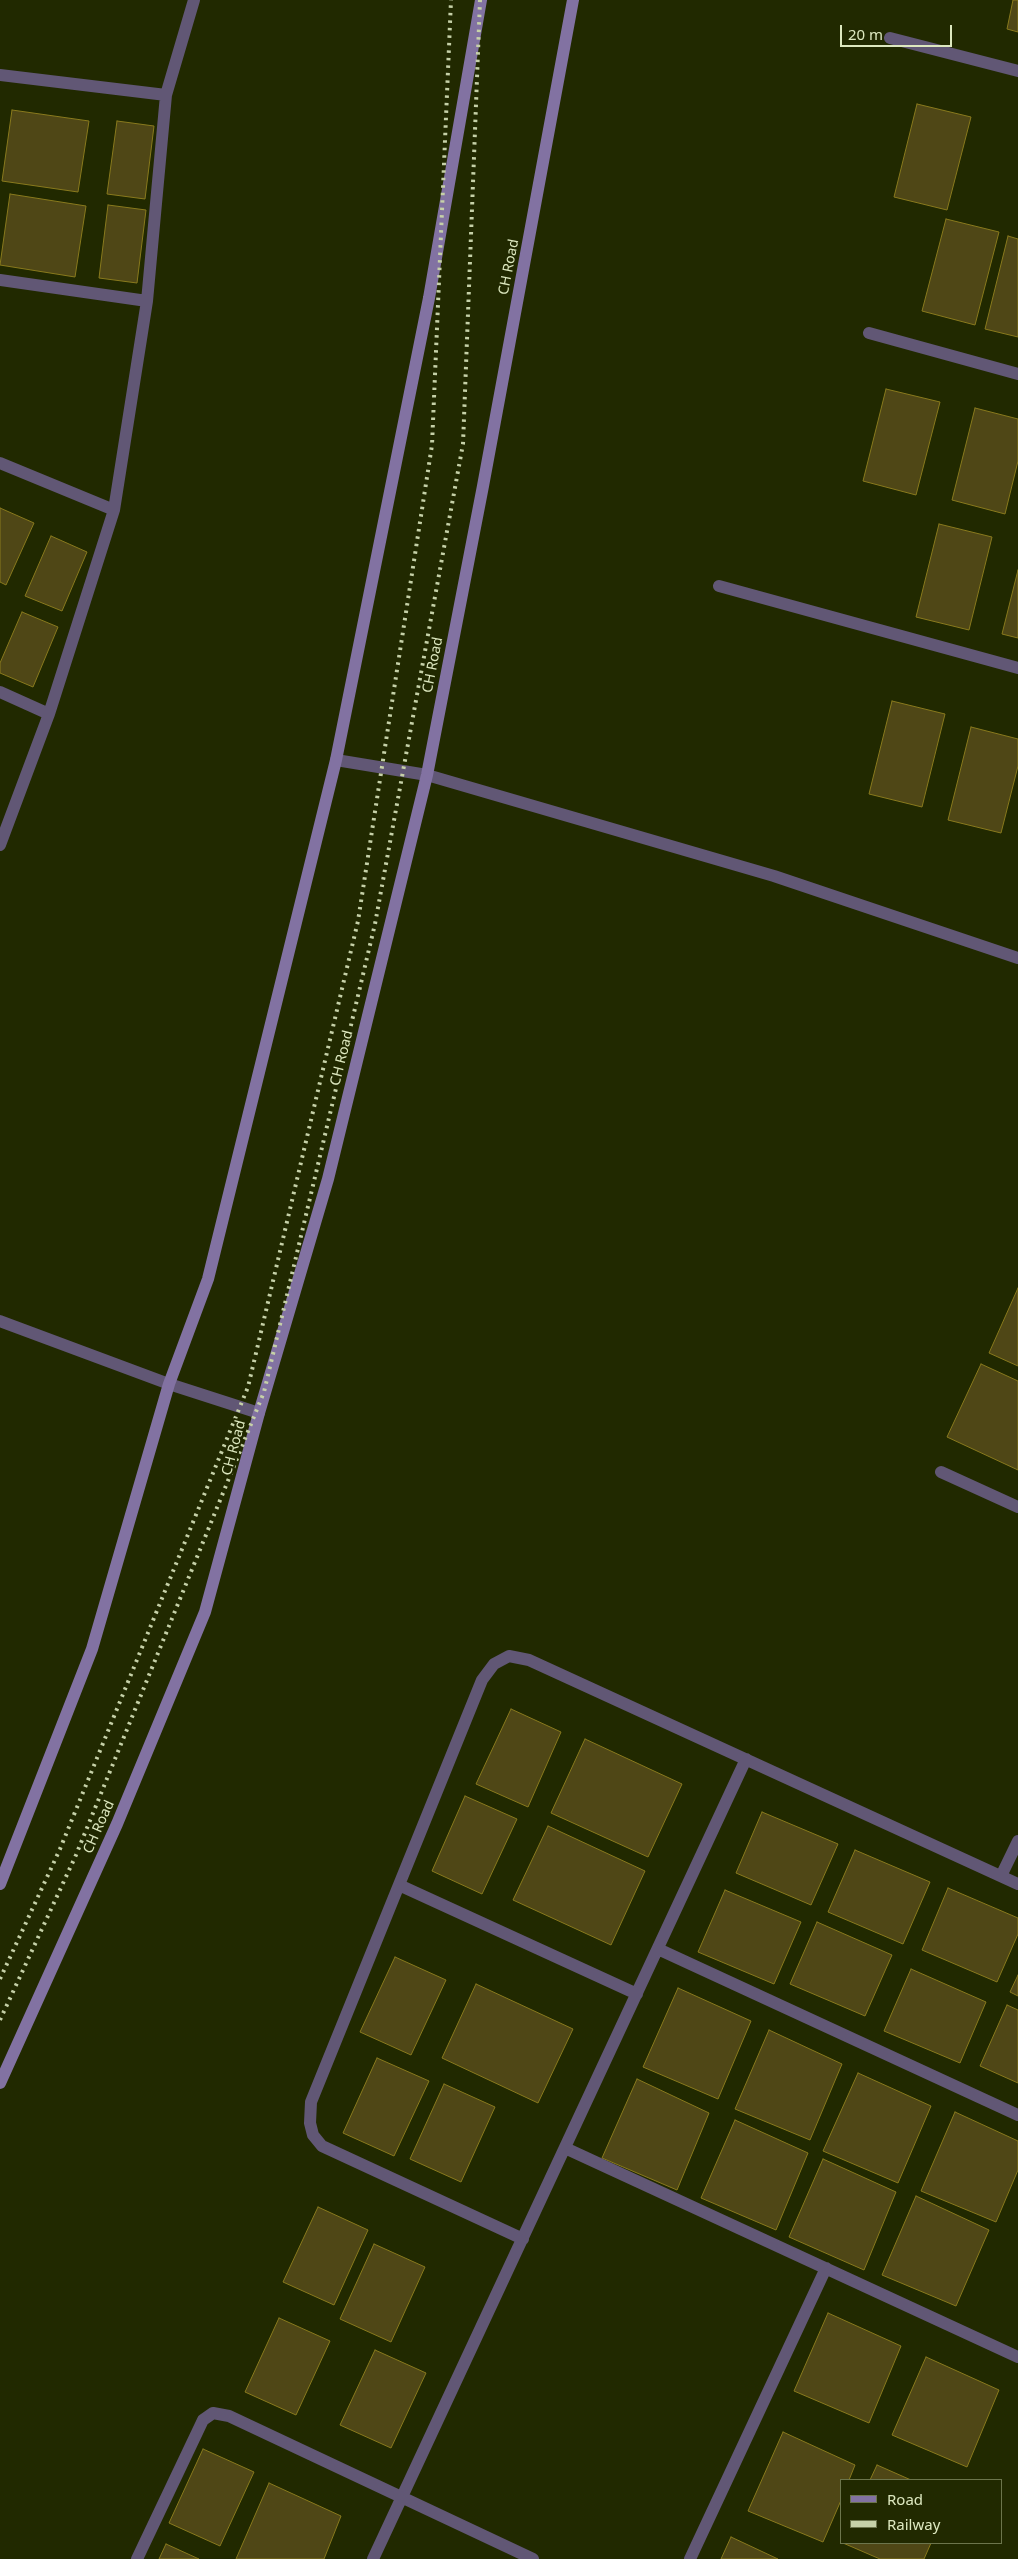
<!DOCTYPE html>
<style>
body{margin:0}
#map{position:relative;width:1018px;height:2559px;overflow:hidden;background:#212900;font-family:"Noto Sans",sans-serif}
canvas{display:block}
.legend{position:absolute;left:840px;top:2479px;width:162px;height:65px;box-sizing:border-box;background:#212900;border:1px solid #6c754c;margin:0;padding:6px 9px;list-style:none;font-size:15px;color:#dde8bf}
.legend li{display:flex;align-items:center;gap:10px;height:25px}
.legend b{width:25px;border:1px solid #6c754c}
.scale{position:absolute;left:840px;top:25px;width:112px;height:22px;box-sizing:border-box;border:2px solid #dde8bf;border-top:0;padding-left:6px;font-size:15px;line-height:18px;white-space:nowrap;color:#dde8bf;-webkit-text-stroke:4px #212900;paint-order:stroke}
</style>
<div id="map">
<canvas width="1018" height="2559"></canvas>
<ul class="legend">
<li><b style="height:6px;background:#8272a2"></b>Road</li>
<li><b style="height:6px;background:#c6d1a8"></b>Railway</li>
</ul>
<div class="scale">20 m</div>
</div>
<script>
const g = document.querySelector('canvas').getContext('2d');
g.lineJoin = 'round';
function fillPath(path, color) { g.fillStyle = color; g.fill(path, 'evenodd'); }
const shape = rows => new Path2D(rows.map(r => 'M' + r).join(''));
function strokePath(path, color, width, dash) { g.strokeStyle = color; g.lineWidth = width; g.lineCap = dash ? 'butt' : 'round'; g.setLineDash(dash || []); g.stroke(path); }
function label(font, color, halo, rows, align = 'center') {
  g.font = font + ' "Noto Sans",sans-serif'; g.lineWidth = 4; g.setLineDash([]); g.textBaseline = 'middle'; g.strokeStyle = halo; g.fillStyle = color; for (const [text, x, y, turn = 0] of rows) {
    g.save(); g.translate(x, y); g.rotate((+turn || 0) * Math.PI / 180); g.textAlign = isNaN(turn) ? turn : align; if (halo) g.strokeText(text, 0, 0); g.fillText(text, 0, 0); g.restore();
  }
}
const building = shape([
 [1013,0,1018,0,1018,32,1007,29,1013,0],
 [917,104,971,117,947,210,894,197,917,104],
 [12,110,89,121,78,192,2,181,12,110],
 [117,121,154,126,145,199,107,194,117,121],
 [10,194,86,206,75,277,0,265,10,194],
 [108,205,146,210,137,283,99,278,108,205],
 [946,219,999,232,975,325,922,311,946,219],
 [1008,236,1018,239,1018,337,985,329,1008,236],
 [886,389,940,402,916,495,863,481,886,389],
 [975,408,1018,419,1018,461,1005,514,952,500,975,408],
 [0,508,34,523,6,585,0,582,0,508],
 [939,524,992,537,969,630,916,617,939,524],
 [51,536,87,552,62,611,25,596,51,536],
 [1018,570,1018,638,1002,634,1018,570],
 [22,612,58,627,33,687,0,673,0,663,22,612],
 [892,701,945,714,922,807,869,794,892,701],
 [971,727,1018,739,1018,766,1001,833,948,820,971,727],
 [1018,1288,1018,1366,989,1353,1018,1288],
 [981,1364,1018,1381,1018,1470,947,1437,981,1364],
 [511,1709,561,1732,528,1807,476,1784,511,1709],
 [585,1739,682,1784,648,1857,551,1813,585,1739],
 [465,1796,517,1819,482,1894,432,1871,465,1796],
 [762,1812,838,1844,811,1905,736,1873,762,1812],
 [548,1826,645,1871,611,1945,513,1900,548,1826],
 [855,1850,930,1882,903,1944,828,1912,855,1850],
 [948,1888,1018,1918,1018,1934,997,1982,922,1950,948,1888],
 [725,1890,801,1922,774,1984,698,1952,725,1890],
 [817,1922,892,1955,865,2016,790,1984,817,1922],
 [395,1957,446,1980,411,2055,360,2032,395,1957],
 [911,1969,986,2002,960,2063,884,2031,911,1969],
 [1018,1975,1018,1996,1010,1992,1018,1975],
 [476,1984,573,2029,538,2103,442,2058,476,1984],
 [678,1988,751,2021,718,2099,643,2067,678,1988],
 [1007,2005,1018,2010,1018,2083,980,2066,1007,2005],
 [769,2030,842,2064,810,2140,735,2109,769,2030],
 [377,2058,429,2081,394,2156,343,2133,377,2058],
 [858,2073,931,2106,898,2183,823,2151,858,2073],
 [637,2079,709,2113,677,2190,602,2158,637,2079],
 [444,2084,495,2107,461,2182,410,2159,444,2084],
 [955,2112,1018,2141,1018,2170,996,2222,921,2191,955,2112],
 [735,2120,808,2153,776,2230,701,2198,735,2120],
 [823,2159,896,2192,864,2270,789,2237,823,2159],
 [916,2196,989,2230,956,2306,882,2275,916,2196],
 [318,2207,368,2230,334,2305,283,2282,318,2207],
 [374,2244,425,2267,391,2342,340,2319,374,2244],
 [828,2313,901,2346,869,2423,794,2391,828,2313],
 [279,2318,330,2341,296,2415,245,2392,279,2318],
 [375,2350,426,2373,391,2448,340,2425,375,2350],
 [926,2357,999,2390,967,2467,892,2435,926,2357],
 [783,2432,855,2465,849,2480,842,2480,842,2498,823,2542,748,2511,783,2432],
 [203,2449,254,2472,220,2546,169,2523,203,2449],
 [877,2465,911,2480,870,2480,877,2465],
 [269,2483,341,2516,324,2559,236,2559,269,2483],
 [731,2537,778,2559,721,2559,731,2537],
 [843,2543,931,2543,924,2559,880,2559,843,2543],
 [166,2544,199,2559,159,2559,166,2544]
]);
fillPath(building, '#4f4716');
strokePath(building, '#897a1d', 1);
strokePath(shape([
 [890,38,1018,71],
 [0,75,166,95],
 [0,280,147,301],
 [869,333,1018,374],
 [0,463,114,510],
 [719,586,1018,668],
 [0,692,49,714],
 [336,760,427,775,774,876,1018,958],
 [0,845,49,714,114,510,147,301,166,95,194,0],
 [0,1321,169,1384,259,1413],
 [941,1472,1018,1507],
 [1001,1876,1018,1841],
 [399,1885,637,1994],
 [658,1949,1018,2115],
 [565,2148,1018,2357],
 [523,2239,322,2146,313,2135,310,2123,311,2102,482,1680,494,1664,509,1656,529,1660,1018,1884],
 [137,2559,203,2420,213,2413,229,2416,533,2559],
 [373,2559,746,1759],
 [690,2559,826,2268]
]), '#615775', 12);
strokePath(shape([
 [0,1884,92,1649,169,1384,208,1279,336,760,429,298,481,0],
 [0,2083,117,1824,205,1612,259,1413,328,1179,427,775,483,486,573,0]
]), '#8272a2', 12);
strokePath(shape([
 [0,1979,60,1849,248,1387,358,921,432,445,451,0],
 [0,2020,76,1855,264,1392,375,924,463,444,480,0]
]), '#c6d1a8', 4, [2.5, 5]);
label('14px', '#dde8bf', '#212900', [
 ["CH Road",509,267,-79],
 ["CH Road",433,665,-79],
 ["CH Road",342,1058,-76],
 ["CH Road",234,1448,-75],
 ["CH Road",99,1827,-66]
]);
</script>
